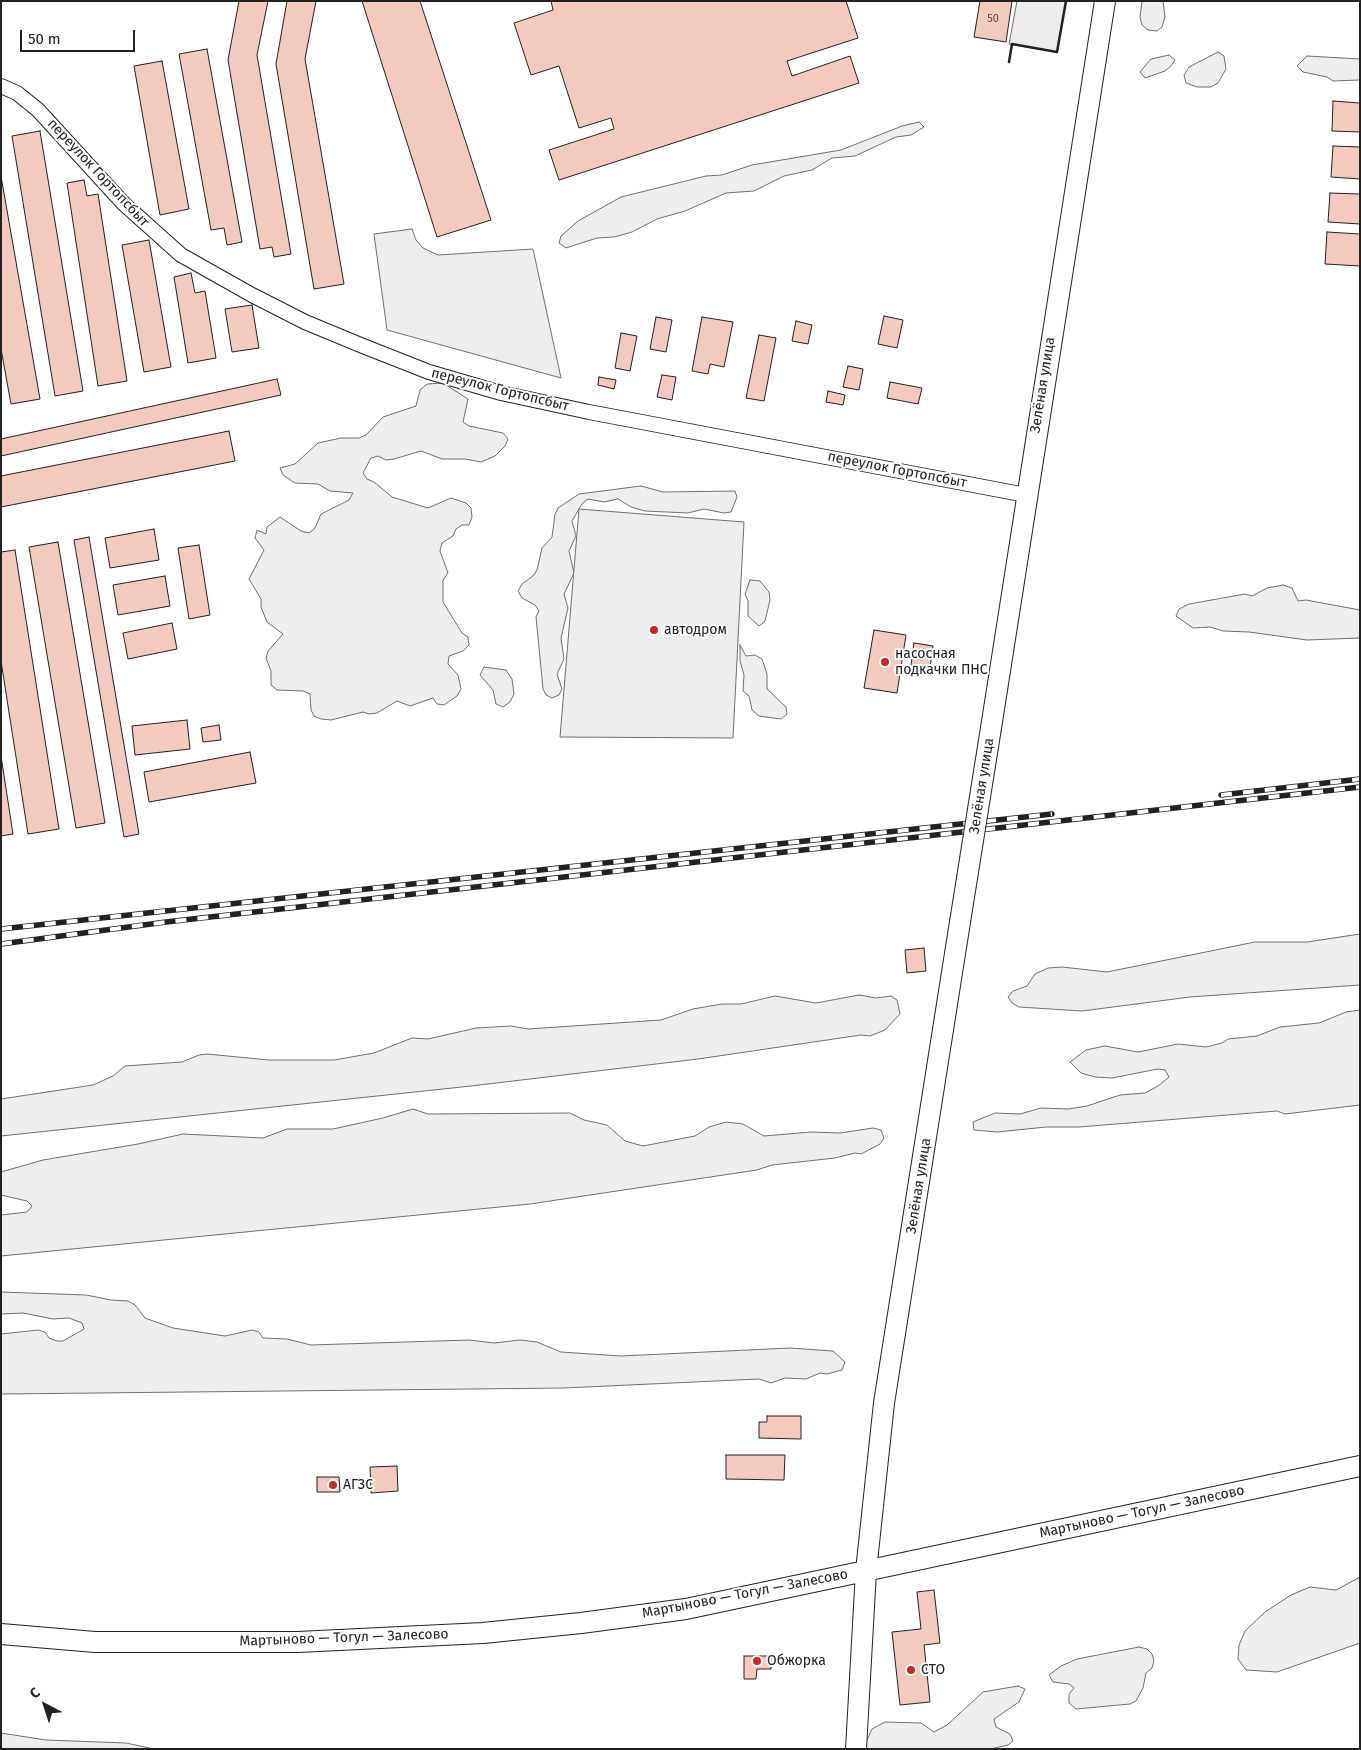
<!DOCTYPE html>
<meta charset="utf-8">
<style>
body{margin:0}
#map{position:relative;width:1361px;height:1750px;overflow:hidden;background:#fff;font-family:"Fira Sans",sans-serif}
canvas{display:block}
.frame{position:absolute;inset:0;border:2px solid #222;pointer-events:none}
.north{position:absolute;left:20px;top:1680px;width:50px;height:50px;-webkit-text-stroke:4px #fff;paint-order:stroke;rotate:320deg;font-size:14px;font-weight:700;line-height:20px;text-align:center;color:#222}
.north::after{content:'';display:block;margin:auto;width:18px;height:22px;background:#222;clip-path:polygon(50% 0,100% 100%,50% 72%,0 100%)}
.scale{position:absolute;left:20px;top:30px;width:115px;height:22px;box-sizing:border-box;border:2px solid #222;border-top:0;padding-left:6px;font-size:15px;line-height:18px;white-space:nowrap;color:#222;-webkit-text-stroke:4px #fff;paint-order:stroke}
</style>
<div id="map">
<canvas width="1361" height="1750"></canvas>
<div class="frame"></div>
<div class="north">С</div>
<div class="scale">50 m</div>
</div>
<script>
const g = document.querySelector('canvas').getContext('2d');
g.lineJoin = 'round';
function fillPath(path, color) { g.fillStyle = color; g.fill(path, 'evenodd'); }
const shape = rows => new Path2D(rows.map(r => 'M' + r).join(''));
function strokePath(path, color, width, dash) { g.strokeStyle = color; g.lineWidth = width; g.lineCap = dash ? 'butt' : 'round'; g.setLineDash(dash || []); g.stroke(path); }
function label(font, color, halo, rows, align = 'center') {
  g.font = font + ' "Fira Sans",sans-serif'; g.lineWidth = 4; g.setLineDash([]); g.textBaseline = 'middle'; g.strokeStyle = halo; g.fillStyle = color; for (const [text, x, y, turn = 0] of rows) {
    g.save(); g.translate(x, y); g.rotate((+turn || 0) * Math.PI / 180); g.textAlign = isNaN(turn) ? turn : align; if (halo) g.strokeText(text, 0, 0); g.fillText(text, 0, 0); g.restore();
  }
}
const green = shape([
 [1142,1,1163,1,1165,17,1162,27,1157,31,1148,30,1142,25,1140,17,1142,1],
 [1218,52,1224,56,1226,69,1218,83,1211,87,1197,87,1186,83,1184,75,1189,67,1218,52],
 [1169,55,1175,60,1171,66,1165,71,1145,78,1140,72,1151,59,1169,55],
 [1307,56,1360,59,1360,80,1333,81,1327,77,1303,72,1297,66,1307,56],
 [919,122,924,127,911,135,896,137,855,156,832,158,812,170,784,176,754,191,726,193,685,211,657,219,632,232,614,237,597,238,566,248,559,243,561,236,578,221,621,197,706,176,722,175,752,165,841,150,902,126,919,122],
 [443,383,468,399,463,422,469,426,503,433,508,439,505,446,495,456,481,462,465,459,442,459,421,451,394,459,386,460,378,456,371,458,363,473,367,479,374,482,392,497,428,508,451,498,466,503,471,508,472,517,469,525,462,525,456,529,453,536,442,543,440,551,448,573,443,580,443,602,462,633,468,637,469,645,463,651,449,656,448,664,458,675,461,689,457,696,444,705,437,704,433,698,410,706,397,701,377,713,369,714,363,712,331,720,321,719,314,716,311,710,310,694,303,691,277,690,271,685,271,671,266,658,268,651,283,634,267,622,261,607,261,599,249,579,264,550,255,538,257,530,266,534,267,527,280,517,301,531,309,533,315,528,321,514,349,500,353,493,330,491,318,484,295,483,283,475,280,468,295,464,318,443,341,438,359,438,366,435,383,417,416,406,420,390,427,384,443,383],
 [641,486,663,492,735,491,737,497,731,512,724,513,704,509,688,513,645,511,631,507,618,499,604,502,588,499,582,504,572,521,576,536,569,551,574,573,564,594,568,608,561,638,564,659,557,674,562,689,559,695,552,698,546,695,543,689,536,617,539,611,535,605,522,598,518,591,522,584,533,576,537,570,542,548,552,537,555,514,558,508,579,494,641,486],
 [750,580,760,581,769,592,770,600,765,621,759,626,748,616,748,601,745,594,750,580],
 [1283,585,1292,588,1298,601,1306,600,1360,610,1360,638,1307,640,1249,632,1223,631,1210,627,1193,628,1176,616,1179,609,1189,604,1245,594,1252,596,1267,588,1283,585],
 [740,645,746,656,755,655,762,659,767,674,767,689,786,707,787,714,781,719,759,716,752,710,749,696,743,691,744,675,740,661,740,645],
 [484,667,506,670,512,679,514,694,510,702,503,707,496,704,493,690,480,675,484,667],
 [1360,934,1360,985,1190,997,1082,1011,1019,1007,1012,1003,1008,997,1013,991,1027,986,1035,974,1048,968,1062,967,1107,972,1255,942,1307,942,1360,934],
 [859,995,876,998,891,996,897,1000,900,1014,885,1030,870,1036,861,1035,698,1059,471,1086,1,1136,1,1099,93,1085,113,1076,125,1066,182,1062,199,1055,207,1054,269,1060,334,1060,374,1053,412,1038,428,1039,476,1028,511,1026,528,1029,661,1020,693,1009,722,1004,741,1004,775,996,816,1003,859,995],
 [1360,1010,1360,1105,1285,1114,1277,1111,1079,1127,1046,1127,997,1132,974,1130,973,1122,995,1113,1020,1114,1041,1108,1068,1109,1087,1106,1120,1095,1145,1093,1158,1086,1169,1077,1165,1070,1158,1069,1112,1078,1095,1077,1081,1073,1070,1062,1086,1050,1105,1046,1138,1052,1178,1044,1206,1047,1222,1043,1228,1039,1257,1036,1280,1027,1319,1023,1346,1012,1360,1010],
 [413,1109,428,1114,570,1113,584,1120,607,1125,625,1141,643,1146,695,1136,709,1127,726,1122,743,1124,764,1136,811,1132,840,1133,873,1128,881,1130,884,1138,880,1144,861,1154,855,1153,835,1158,772,1165,757,1170,530,1204,1,1256,1,1215,27,1212,32,1206,27,1201,1,1195,1,1172,43,1160,138,1144,183,1134,263,1138,287,1129,333,1129,383,1118,413,1109],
 [1,1292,86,1295,111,1300,128,1301,135,1305,145,1318,173,1328,225,1336,252,1330,259,1332,263,1338,287,1339,311,1345,469,1340,494,1343,520,1340,537,1342,561,1352,621,1356,790,1348,833,1351,845,1362,842,1370,827,1374,820,1373,806,1379,785,1378,771,1383,759,1379,564,1388,1,1394,1,1334,38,1330,45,1332,49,1338,57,1341,63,1341,84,1329,82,1323,69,1318,53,1319,23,1313,1,1314,1,1292],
 [1360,1577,1360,1643,1277,1672,1246,1670,1238,1659,1239,1645,1245,1631,1265,1612,1291,1595,1310,1587,1336,1590,1360,1577],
 [1139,1647,1147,1649,1152,1654,1154,1661,1152,1668,1146,1673,1143,1688,1136,1701,1130,1704,1076,1709,1069,1703,1069,1694,1074,1688,1069,1684,1053,1682,1049,1675,1061,1666,1077,1659,1139,1647],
 [1018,1686,1025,1689,1019,1702,994,1719,996,1727,1010,1734,1013,1741,1008,1745,990,1749,863,1749,872,1729,885,1722,921,1723,934,1732,947,1725,983,1692,1018,1686],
 [1,1733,46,1740,126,1743,154,1749,1,1749,1,1733]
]);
fillPath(green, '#eee');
strokePath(green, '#6f6f6f', 1);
const parking = shape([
 [1017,1,1066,1,1057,52,1009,44,1017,1],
 [412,229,416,240,423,248,438,255,533,249,561,378,387,330,374,234,412,229],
 [579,509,744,522,733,738,560,737,579,509]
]);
fillPath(parking, '#ededed');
strokePath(parking, '#6f6f6f', 1);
const building = shape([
 [239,1,268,1,257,55,291,254,274,257,272,247,260,249,228,60,239,1],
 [287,1,316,1,305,59,344,284,314,289,276,64,287,1],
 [362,1,420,1,491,220,437,237,362,1],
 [551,1,846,1,858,38,787,61,792,76,850,56,859,83,559,180,549,150,614,129,611,118,579,128,559,66,531,75,514,23,553,10,551,1],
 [980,1,1012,1,1006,42,974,37,980,1],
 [207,49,242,242,227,245,224,228,211,230,179,54,207,49],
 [162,61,189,209,160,215,134,66,162,61],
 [1333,101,1360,103,1360,132,1332,131,1333,101],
 [40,131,83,391,55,396,12,136,40,131],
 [1333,146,1360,147,1360,179,1331,177,1333,146],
 [1,176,40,399,11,404,1,349,1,176],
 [84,180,87,196,98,194,127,381,98,386,67,183,84,180],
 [1330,193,1360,194,1360,224,1328,222,1330,193],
 [1327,232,1360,234,1360,266,1325,264,1327,232],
 [149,240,171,367,144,372,122,245,149,240],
 [191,273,195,293,205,291,216,358,188,363,174,277,191,273],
 [252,305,259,348,232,352,225,309,252,305],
 [884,316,903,320,897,348,878,344,884,316],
 [656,317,672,320,666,352,650,349,656,317],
 [702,317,733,322,724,367,710,364,708,374,692,371,702,317],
 [796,321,812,325,808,344,792,341,796,321],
 [621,333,637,336,630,371,615,368,621,333],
 [759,335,776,338,764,401,746,398,759,335],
 [848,366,863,369,859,390,843,387,848,366],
 [662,375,676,377,672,400,657,397,662,375],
 [599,377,616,380,614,389,598,385,599,377],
 [277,379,281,395,1,456,1,439,277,379],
 [890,382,922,388,918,404,887,398,890,382],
 [828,391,845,395,843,405,826,402,828,391],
 [229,431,235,461,1,507,1,476,229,431],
 [154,529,159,560,110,568,105,538,154,529],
 [89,537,139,834,124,837,74,540,89,537],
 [58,542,105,823,76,828,29,547,58,542],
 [199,545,210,615,189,619,178,548,199,545],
 [15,550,59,829,28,834,1,661,1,552,15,550],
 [165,576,170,606,118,615,113,585,165,576],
 [172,623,177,649,128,659,123,633,172,623],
 [874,630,906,635,897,693,864,688,874,630],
 [914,643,933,646,930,668,911,665,914,643],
 [187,720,190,749,135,755,132,726,187,720],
 [219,725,221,740,203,742,201,728,219,725],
 [250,752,256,783,149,802,144,772,250,752],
 [1,756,13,834,1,836,1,756],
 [924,948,926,971,907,973,905,950,924,948],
 [767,1416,801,1416,801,1439,759,1438,759,1422,767,1422,767,1416],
 [726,1455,785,1455,784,1480,726,1479,726,1455],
 [397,1466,398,1491,371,1493,370,1467,397,1466],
 [317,1477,339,1477,340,1492,317,1492,317,1477],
 [934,1590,940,1643,924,1645,930,1702,900,1705,892,1632,921,1629,917,1592,934,1590],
 [744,1656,771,1656,771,1669,757,1669,756,1679,744,1679,744,1656]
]);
fillPath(building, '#f3c9c0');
strokePath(building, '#222', 1);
const street = shape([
 [1,86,17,93,38,110,124,204,181,255,252,295,305,322,363,346,429,372,501,393,589,412,1026,495]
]);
const secondary = shape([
 [991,728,1105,1],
 [1,1634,95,1642,298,1642,483,1633,581,1623,686,1609,1360,1466],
 [856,1749,866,1571,884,1403,960,922]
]);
strokePath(street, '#222', 16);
strokePath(secondary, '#222', 22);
strokePath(street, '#fff', 14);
strokePath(secondary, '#fff', 20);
const rail = shape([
 [1221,795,1360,779],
 [1,929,1052,814],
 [1,944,166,922,1360,787]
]);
strokePath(rail, '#222', 5.5);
strokePath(rail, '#fff', 4, [11]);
const secondaryBridge = shape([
 [960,922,991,728]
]);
strokePath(secondaryBridge, '#222', 22, []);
strokePath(secondaryBridge, '#fff', 20);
strokePath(shape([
 [1009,62,1012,44,1057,52,1066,1]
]), '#222', 2.5);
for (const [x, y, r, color] of [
 [654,630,5,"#c62828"],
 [885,662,5,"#c62828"],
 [333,1485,5,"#c62828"],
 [757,1661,5,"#c62828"],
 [911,1670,5,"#c62828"]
]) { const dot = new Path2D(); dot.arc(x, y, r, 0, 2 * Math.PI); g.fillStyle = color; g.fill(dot); strokePath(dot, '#fff', 2); }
label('11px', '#564c4a', null, [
 ["50",993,19]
]);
label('14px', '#222', '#fff', [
 ["переулок Гортопсбыт",98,173,47],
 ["Зелёная улица",1043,385,-81],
 ["переулок Гортопсбыт",500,390,14],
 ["переулок Гортопсбыт",897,470,11],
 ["Зелёная улица",982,786,-81],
 ["Зелёная улица",919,1186,-81],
 ["Мартыново — Тогул — Залесово",1142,1512,-12],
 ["Мартыново — Тогул — Залесово",745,1594,-11],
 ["Мартыново — Тогул — Залесово",344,1638,-2]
]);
label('14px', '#222', '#fff', [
 ["автодром",664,630],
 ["насосная",895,654],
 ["подкачки ПНС",895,670],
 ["АГЗС",343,1485],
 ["Обжорка",767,1661],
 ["СТО",921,1670]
], 'left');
</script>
